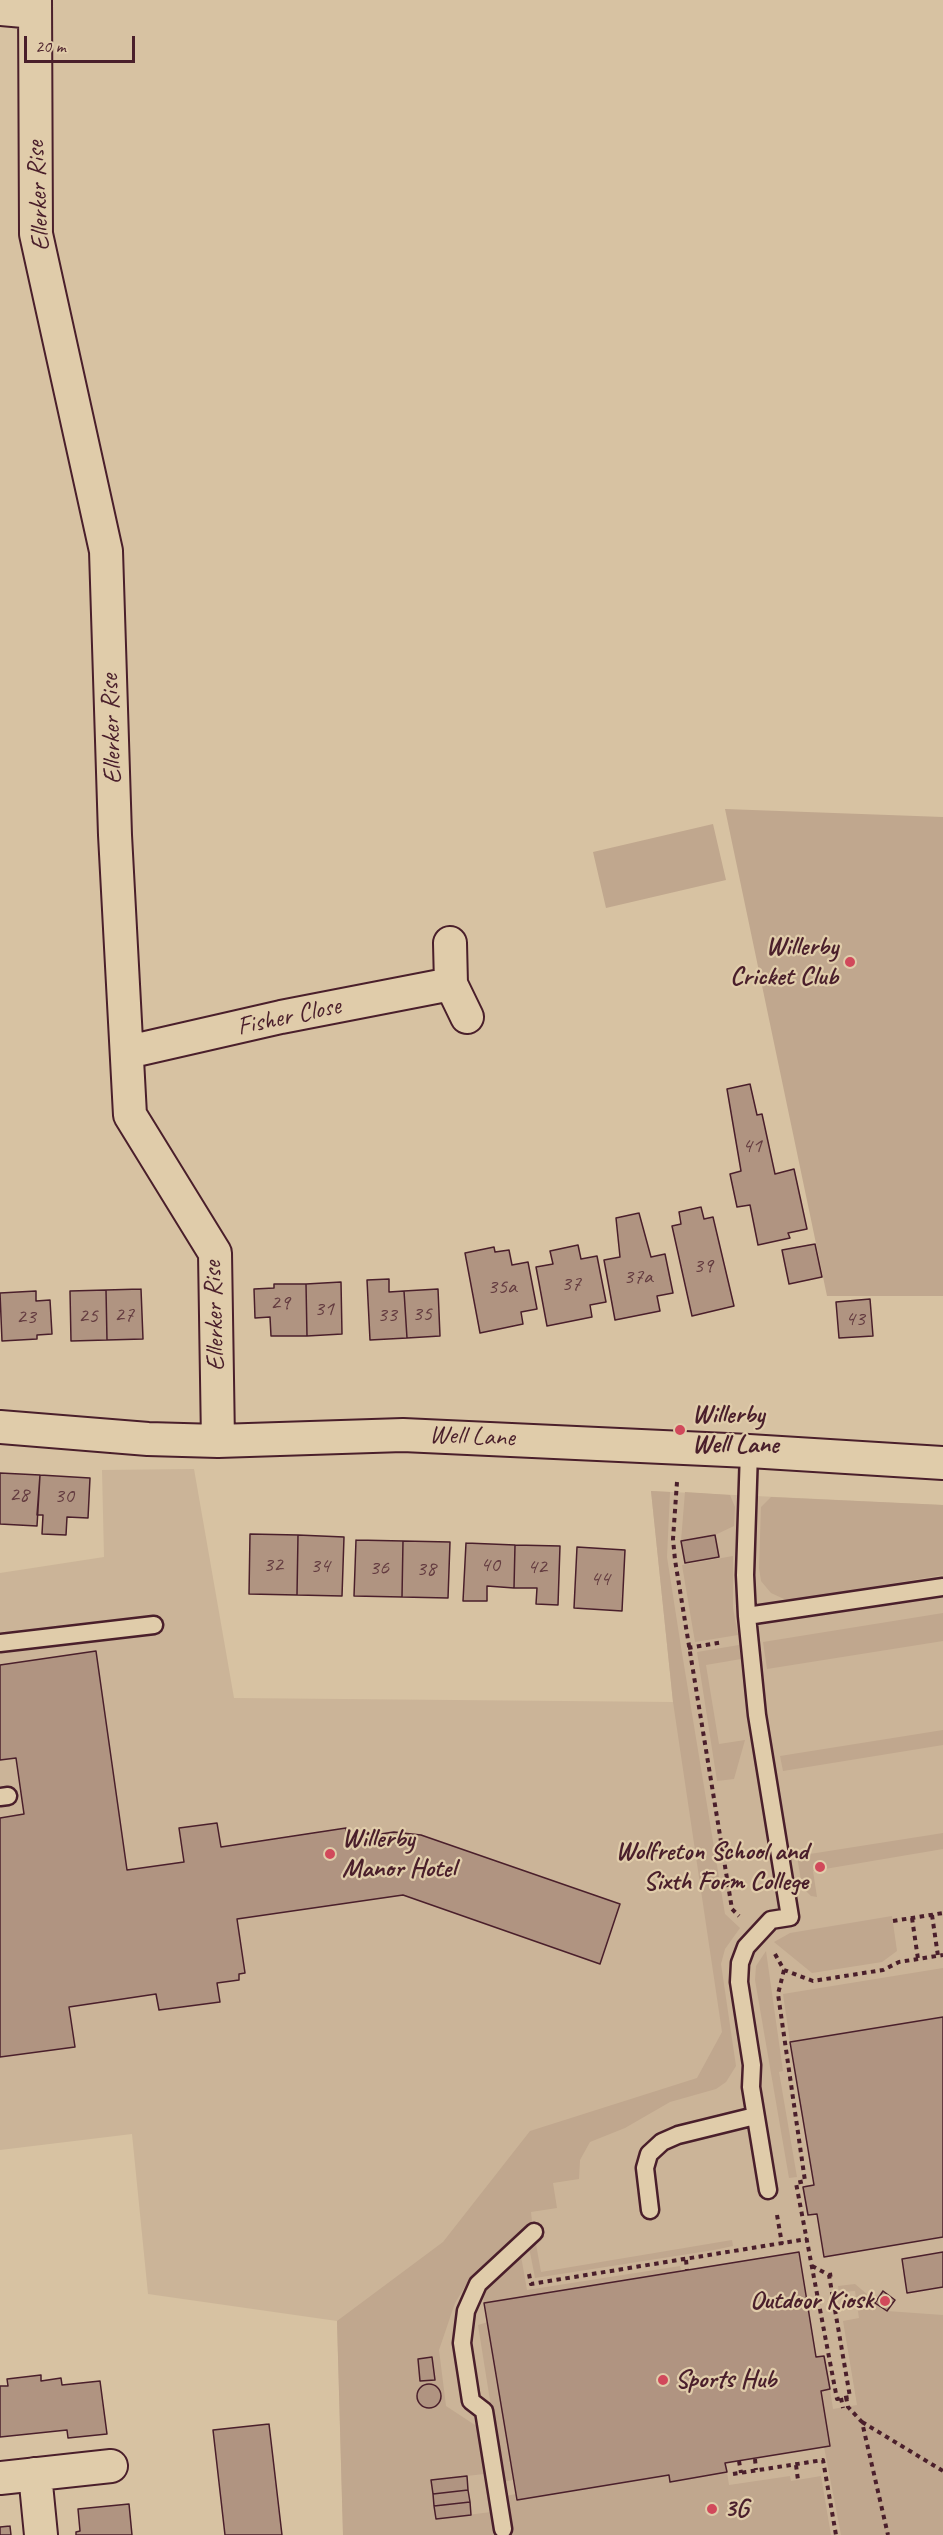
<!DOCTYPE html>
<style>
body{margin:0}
#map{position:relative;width:943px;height:2535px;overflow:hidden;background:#d7c2a2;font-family:Caveat,sans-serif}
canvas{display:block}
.scale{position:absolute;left:24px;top:36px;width:111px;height:27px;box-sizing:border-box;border:3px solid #4a1f2b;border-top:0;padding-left:8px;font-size:18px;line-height:21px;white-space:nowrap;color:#4a1f2b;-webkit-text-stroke:4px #e0ccaa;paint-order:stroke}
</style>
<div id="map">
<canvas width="943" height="2535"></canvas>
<div class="scale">20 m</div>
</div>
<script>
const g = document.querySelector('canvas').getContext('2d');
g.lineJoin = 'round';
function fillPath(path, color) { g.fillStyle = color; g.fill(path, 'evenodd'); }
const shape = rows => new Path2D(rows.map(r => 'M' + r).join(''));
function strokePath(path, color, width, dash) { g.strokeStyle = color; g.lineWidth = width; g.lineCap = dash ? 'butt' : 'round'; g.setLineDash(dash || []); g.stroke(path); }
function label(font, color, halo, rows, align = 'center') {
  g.font = font + ' Caveat,sans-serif'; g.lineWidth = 4.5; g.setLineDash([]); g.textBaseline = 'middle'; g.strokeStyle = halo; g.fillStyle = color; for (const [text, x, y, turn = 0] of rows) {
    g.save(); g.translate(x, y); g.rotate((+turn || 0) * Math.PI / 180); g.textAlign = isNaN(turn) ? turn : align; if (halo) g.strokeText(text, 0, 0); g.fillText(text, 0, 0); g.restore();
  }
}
fillPath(shape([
 [194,1469,234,1698,673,1702,651,1491,943,1505,943,2535,343,2535,337,2321,148,2294,132,2134,0,2150,0,1573,104,1557,102,1470]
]), '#cbb498');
fillPath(shape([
 [725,809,943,817,943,1296,827,1296],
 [713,824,726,880,606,908,593,852],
 [651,1491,670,1492,667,1557,681,1647,725,1914,740,1928,725,1949,721,1964,736,2066,726,2082,716,2089,670,2102,625,2128,590,2142,580,2160,579,2179,553,2183,557,2208,531,2212,532,2222,469,2280,455,2303,439,2350,446,2406,478,2427,484,2474,432,2480,436,2519,491,2512,495,2531,512,2528,506,2496,516,2494,517,2500,669,2475,671,2481,727,2472,729,2485,790,2476,791,2481,821,2476,831,2535,343,2535,337,2321,443,2242,530,2131,697,2078,722,2032,673,1702],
 [685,1492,730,1495,735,1507,734,1526,715,1535,681,1541],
 [771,1497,943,1505,943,1575,798,1599,784,1599,771,1593,761,1581,759,1568,761,1507],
 [733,1556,733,1608,738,1635,695,1642,682,1565],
 [943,1613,943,1641,767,1669,763,1642],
 [739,1645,741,1659,706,1665,719,1744,745,1740,734,1779,717,1781,697,1652],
 [943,1730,943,1745,783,1771,780,1756],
 [943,1833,943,1849,813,1871,817,1897,811,1896,802,1887,797,1856],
 [892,1916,897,1951,882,1962,812,1973,774,1942,790,1933],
 [766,1951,783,2071,779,2072,797,2177,789,2178,755,1980,756,1966],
 [943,1968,943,2017,790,2042,783,1994],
 [732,2240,733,2246,714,2250,535,2278,529,2247,536,2244,541,2272],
 [521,2256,527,2290,680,2266,681,2271,484,2303,482,2290],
 [855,2284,887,2311,943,2315,943,2535,841,2535,824,2447,830,2446,821,2391,830,2389,833,2409,857,2405,843,2321,859,2318,855,2291,839,2292,838,2286],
 [488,2322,513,2480,503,2482,478,2325]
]), '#c0a78e');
const building = shape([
 [750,1084,757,1115,762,1114,775,1174,794,1169,807,1229,788,1233,790,1238,758,1245,750,1205,737,1207,730,1174,741,1171,727,1089,750,1084],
 [701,1207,704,1219,713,1217,734,1306,692,1316,672,1226,681,1224,679,1212,701,1207],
 [639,1213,651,1257,665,1254,673,1293,657,1296,660,1311,615,1320,604,1260,620,1257,616,1218,639,1213],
 [815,1244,822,1277,789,1284,782,1250,815,1244],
 [578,1245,581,1259,597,1256,606,1302,590,1305,592,1317,547,1326,536,1267,553,1264,550,1251,578,1245],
 [494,1247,495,1252,509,1250,512,1265,528,1262,537,1309,521,1312,523,1324,480,1333,465,1253,494,1247],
 [389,1279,389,1292,404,1291,407,1338,370,1340,367,1280,389,1279],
 [341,1282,342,1334,307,1336,306,1284,341,1282],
 [274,1284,306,1284,307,1336,271,1336,270,1317,255,1318,254,1289,274,1288,274,1284],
 [141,1289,143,1339,107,1340,106,1290,141,1289],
 [438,1289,440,1336,407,1338,404,1291,438,1289],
 [106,1290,107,1340,71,1341,70,1291,106,1290],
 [36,1291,36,1301,50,1300,52,1334,37,1335,37,1339,2,1341,0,1293,36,1291],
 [870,1299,873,1336,839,1338,836,1302,870,1299],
 [0,1473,40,1475,37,1526,0,1524,0,1473],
 [40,1475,90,1478,88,1518,67,1517,66,1535,42,1534,43,1515,37,1515,40,1475],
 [250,1534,298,1535,297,1595,249,1594,250,1534],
 [298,1535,344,1537,342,1596,297,1595,298,1535],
 [715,1535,719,1557,685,1563,681,1541,715,1535],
 [356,1540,403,1541,402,1597,354,1596,356,1540],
 [403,1541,450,1542,448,1598,402,1597,403,1541],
 [466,1543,515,1545,514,1588,487,1586,487,1601,463,1601,466,1543],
 [515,1545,560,1546,558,1605,536,1604,537,1588,514,1588,515,1545],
 [577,1547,625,1550,622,1611,574,1608,577,1547],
 [96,1651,127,1870,184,1862,179,1828,217,1823,221,1847,346,1828,347,1839,394,1832,421,1835,620,1904,600,1964,403,1895,237,1919,245,1973,239,1974,239,1980,217,1983,220,2002,159,2010,156,1994,69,2007,75,2047,0,2057,0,1818,24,1814,16,1758,0,1760,0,1665,96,1651],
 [943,2017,943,2237,824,2257,817,2214,808,2215,803,2187,814,2185,790,2042,943,2017],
 [799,2252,816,2357,824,2356,830,2389,821,2391,830,2446,725,2463,727,2472,670,2482,669,2475,517,2500,484,2303,799,2252],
 [943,2252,943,2287,907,2293,902,2259,943,2252],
 [883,2291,895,2300,887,2311,875,2303,883,2291],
 [432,2357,435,2380,420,2381,418,2359,432,2357],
 [41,2375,41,2381,61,2378,62,2385,100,2381,107,2434,68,2438,67,2430,0,2437,0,2386,8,2386,7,2379,41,2375],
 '417 2396a12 12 0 1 1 24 0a12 12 0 1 1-24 0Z',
 [269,2424,282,2535,225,2535,213,2430,269,2424],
 [467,2476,468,2490,433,2494,431,2480,467,2476],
 [468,2490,470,2502,434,2506,433,2494,468,2490],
 [470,2502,471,2515,436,2519,434,2506,470,2502],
 [129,2504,132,2535,76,2535,76,2532,80,2531,78,2509,129,2504],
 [10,2526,11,2535,0,2535,0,2527,10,2526]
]);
fillPath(building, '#b09481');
strokePath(building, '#4a1f2b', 1.5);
const lane = shape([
 [749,1451,745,1575,747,1616,757,1715,790,1917,771,1920,746,1947,740,1963,739,1982,752,2065,751,2087,768,2190],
 [747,1616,943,1587],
 [0,1643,154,1625],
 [0,1797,8,1796],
 [650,2210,645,2168,649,2154,662,2142,678,2135,755,2116],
 [503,2529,484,2411,471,2401,462,2343,466,2311,478,2284,534,2232]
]);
const street = shape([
 [35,0,36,234,106,551,115,835,130,1115,215,1253,218,1441],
 [0,9,35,12],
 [450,943,451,984,467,1017],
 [128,1052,281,1017,451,984],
 [0,1427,148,1439,218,1441,403,1435,749,1451,943,1463],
 [35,2474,41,2535],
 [0,2478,111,2466]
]);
strokePath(lane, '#4a1f2b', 21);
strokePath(street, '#4a1f2b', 36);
strokePath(shape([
 [677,1482,673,1539,675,1560,732,1909,739,1916],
 [688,1648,723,1642],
 [932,1915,938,1956],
 [912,1918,918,1959],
 [893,1921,943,1913],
 [775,1954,784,1970,813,1981,883,1970,899,1962,943,1955],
 [784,1970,778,1994,805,2181,796,2183,837,2399,850,2397,829,2275],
 [777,2215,782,2244],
 [686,2260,687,2270],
 [812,2266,829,2275,836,2274],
 [529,2274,531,2284,807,2239],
 [846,2397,848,2407,862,2422,888,2535],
 [841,2398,843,2408],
 [862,2422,943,2471],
 [755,2459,756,2470],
 [739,2461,741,2473],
 [796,2465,798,2480],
 [733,2474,823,2460,836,2535]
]), '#4a1f2b', 4, [4.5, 4.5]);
strokePath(lane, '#e0ccaa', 16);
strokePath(street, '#e0ccaa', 32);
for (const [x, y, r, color] of [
 [850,962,6,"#d1495b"],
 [680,1430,6,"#d1495b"],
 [330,1854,6,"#d1495b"],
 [820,1867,6,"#d1495b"],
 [885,2301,6,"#d1495b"],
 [663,2380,6,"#d1495b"],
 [712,2509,6,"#d1495b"]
]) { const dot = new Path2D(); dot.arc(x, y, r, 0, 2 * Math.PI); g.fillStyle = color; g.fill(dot); strokePath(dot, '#e0ccaa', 2); }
label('22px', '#643c40', null, [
 ["41",752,1146],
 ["39",703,1266],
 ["37a",638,1277],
 ["37",571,1284],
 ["35a",502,1287],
 ["29",280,1303],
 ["31",324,1309],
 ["35",422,1314],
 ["27",124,1315],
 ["33",387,1315],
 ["25",88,1316],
 ["23",26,1317],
 ["43",855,1319],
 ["28",19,1495],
 ["30",64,1496],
 ["32",273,1565],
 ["40",490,1565],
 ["34",320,1566],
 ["42",537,1567],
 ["36",379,1568],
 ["38",426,1569],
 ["44",600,1579]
]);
label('26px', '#4a1f2b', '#e0ccaa', [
 ["Ellerker Rise",39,196,-93],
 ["Ellerker Rise",112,729,-92],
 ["Fisher Close",289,1017,-12],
 ["Ellerker Rise",215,1316,-92],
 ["Well Lane",472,1437,2]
]);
label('bold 26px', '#4a1f2b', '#e0ccaa', [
 ["Willerby",838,947,"right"],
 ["Cricket Club",838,977,"right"],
 ["Willerby",692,1415],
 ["Well Lane",692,1445],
 ["Willerby",342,1839],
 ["Manor Hotel",342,1869],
 ["Wolfreton School and",808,1852,"right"],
 ["Sixth Form College",808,1882,"right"],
 ["Outdoor Kiosk",873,2301,"right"],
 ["Sports Hub",675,2380],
 ["3G",724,2509]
], 'left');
</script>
